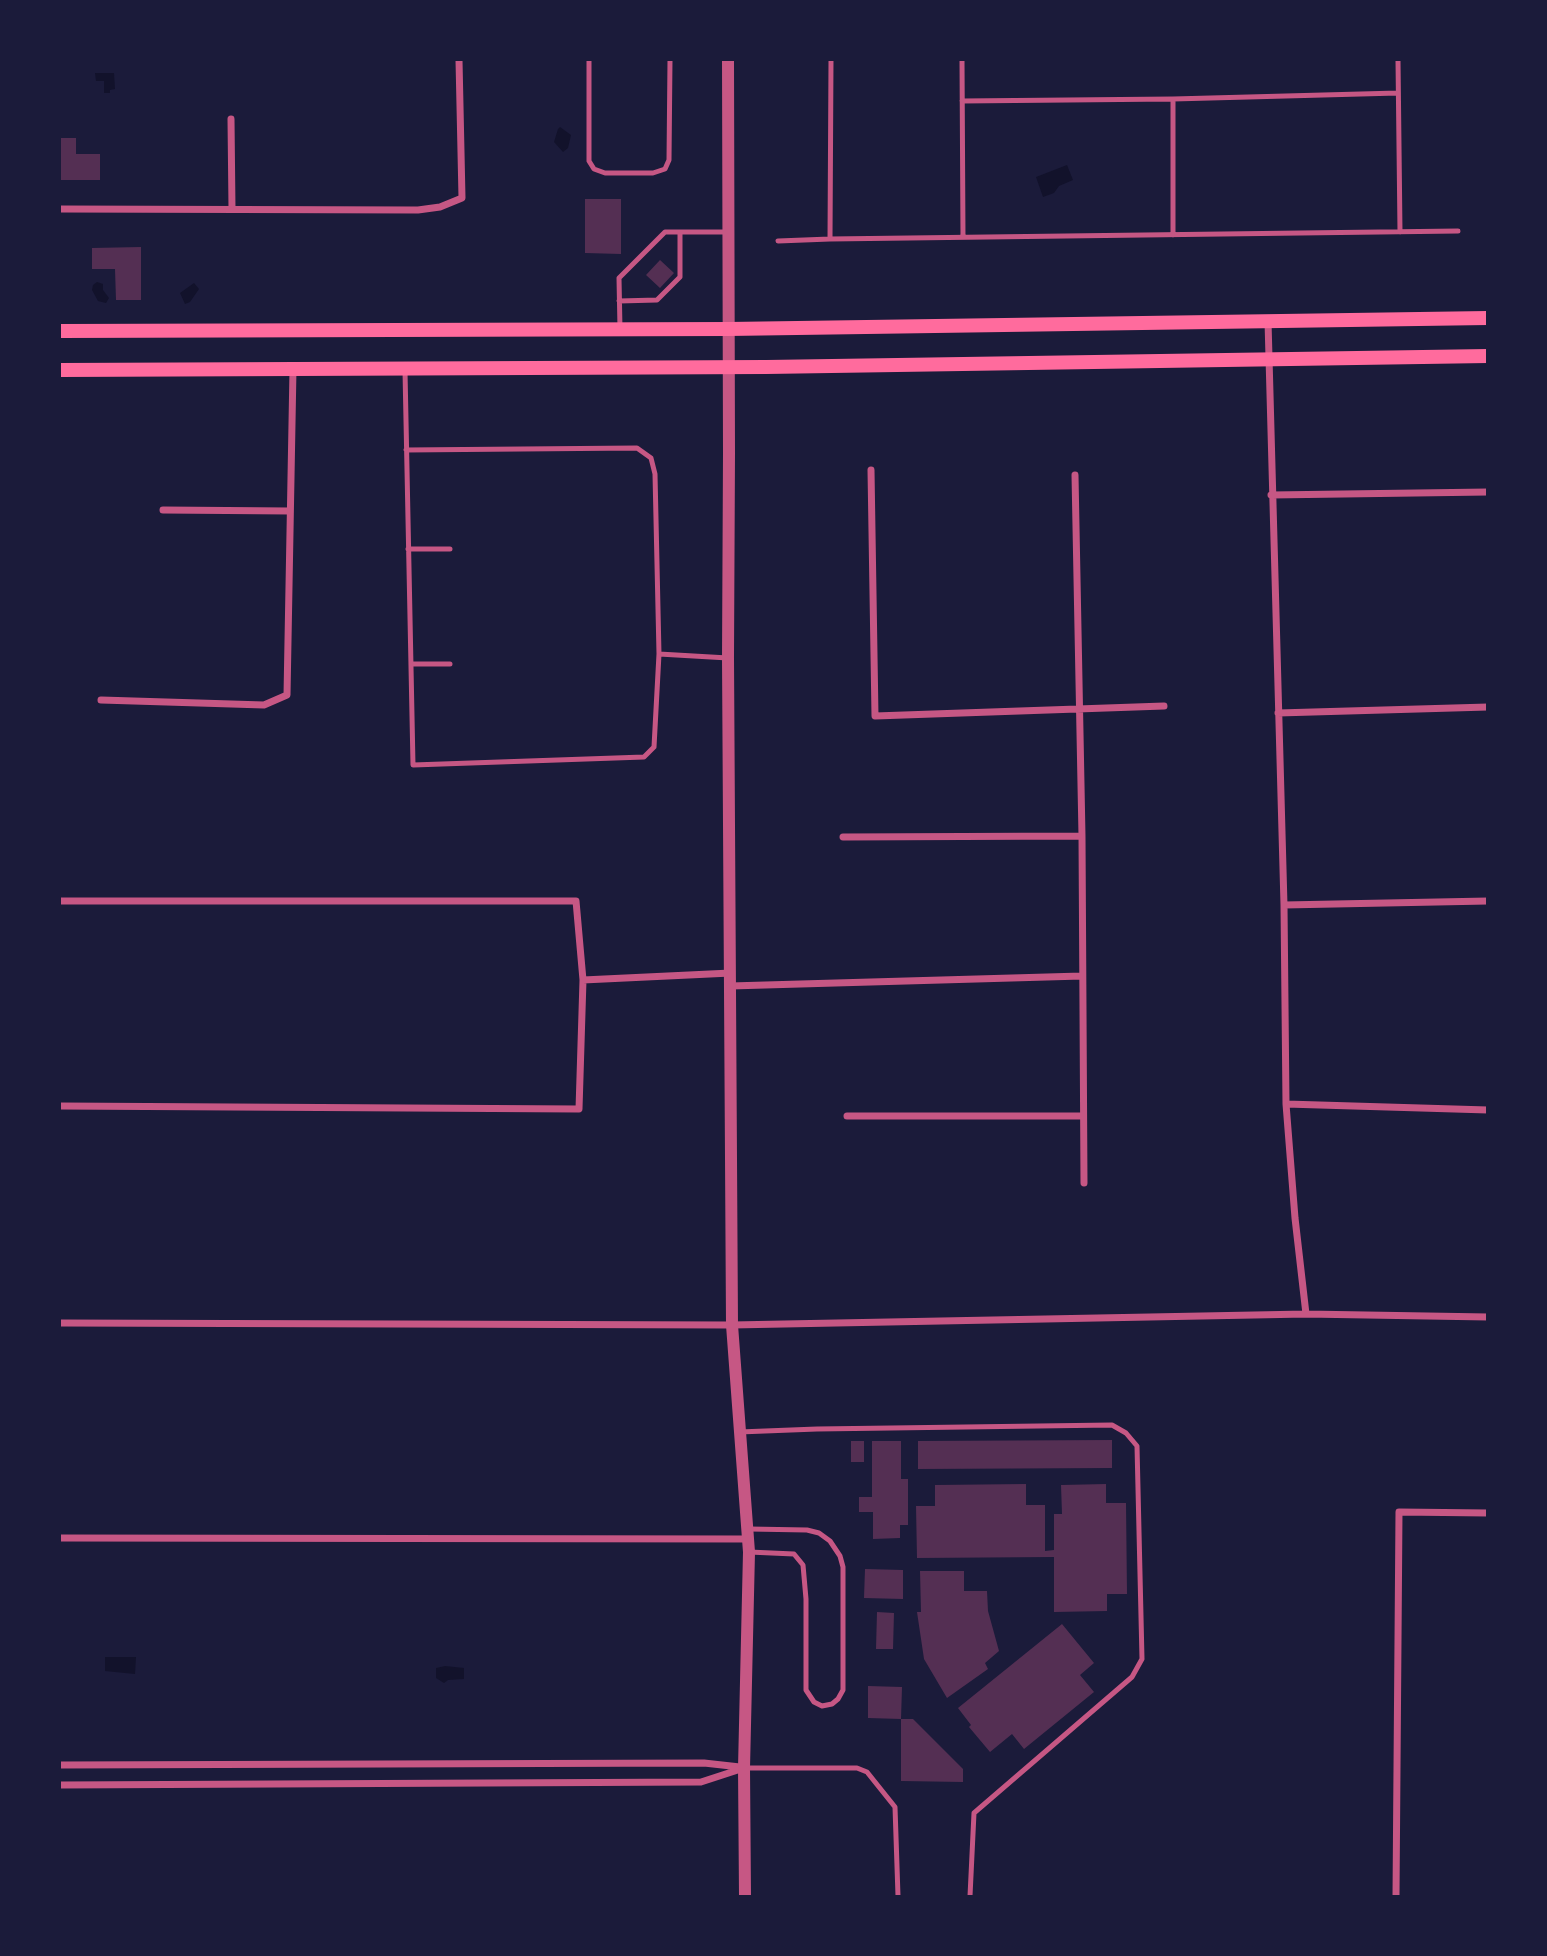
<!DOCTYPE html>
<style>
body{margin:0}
#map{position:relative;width:1547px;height:1956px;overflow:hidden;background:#1b1b3a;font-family:Figtree,sans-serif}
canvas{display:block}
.frame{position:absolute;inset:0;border:61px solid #1b1b3a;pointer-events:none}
</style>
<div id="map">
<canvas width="1547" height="1956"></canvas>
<div class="frame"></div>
</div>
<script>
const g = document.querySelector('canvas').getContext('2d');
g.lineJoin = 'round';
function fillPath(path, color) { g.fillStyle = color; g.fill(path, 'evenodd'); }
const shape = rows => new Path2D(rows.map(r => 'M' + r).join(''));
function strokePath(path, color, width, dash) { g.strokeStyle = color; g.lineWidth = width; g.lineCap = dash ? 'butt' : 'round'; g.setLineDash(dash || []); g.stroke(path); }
fillPath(shape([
 [95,73,114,73,115,89,110,90,110,93,104,93,104,81,96,81],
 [560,127,571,135,568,148,563,152,554,142,558,129],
 [1067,165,1073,180,1059,186,1054,193,1043,197,1036,177],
 [97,282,103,284,103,290,109,298,106,303,98,301,92,290,93,285],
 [194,283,199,289,190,302,185,304,180,293],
 [105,1657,136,1657,135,1674,105,1671],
 [445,1666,464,1668,464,1679,448,1680,444,1683,436,1678,436,1668]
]), '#12122b');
fillPath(shape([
 [60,138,76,138,76,154,100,154,100,180,60,180],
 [585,199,621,199,621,254,585,253],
 [141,247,141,300,116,300,115,269,92,269,92,248],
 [660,260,674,273,660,288,646,275],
 [1112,1440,1112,1468,918,1469,918,1441],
 [851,1441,864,1441,864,1462,851,1462],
 [872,1441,901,1441,901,1479,908,1479,908,1525,900,1525,900,1538,873,1539,873,1512,859,1512,859,1497,872,1497],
 [1026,1484,1026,1505,1045,1505,1045,1551,1054,1550,1054,1514,1062,1514,1061,1485,1106,1484,1106,1503,1126,1503,1127,1594,1107,1594,1107,1611,1054,1612,1054,1557,917,1558,916,1506,935,1506,935,1485],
 [865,1569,903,1570,903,1599,864,1598],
 [920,1571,964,1571,964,1591,987,1591,988,1611,999,1651,985,1663,988,1669,947,1698,924,1659,917,1612,921,1612],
 [877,1612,894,1613,893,1649,876,1649],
 [1062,1624,1094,1663,1080,1675,1094,1692,1024,1749,1012,1734,990,1752,969,1727,971,1725,958,1708],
 [868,1686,902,1687,901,1719,868,1718],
 [901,1719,913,1719,963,1769,963,1782,901,1781]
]), '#542f53');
strokePath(shape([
 [589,60,589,161,594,169,605,173,653,173,665,169,669,160,670,60],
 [962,60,963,237],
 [1398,60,1400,232],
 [1173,99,1173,235],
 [962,101,1173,99,1398,93],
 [830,239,831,60],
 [778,241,830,239,1458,231],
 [619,301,657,300,680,277,680,232],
 [620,329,619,278,665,232,728,232],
 [405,371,413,765,644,757,654,747,659,654,728,658],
 [406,450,637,448,651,458,655,474,659,654],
 [408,549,450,549],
 [411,664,450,664],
 [739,1432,817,1429,1112,1425,1126,1433,1137,1446,1142,1659,1132,1677,974,1813,970,1896],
 [749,1552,794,1554,803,1565,806,1599,806,1690,814,1702,822,1706,832,1704,838,1699,843,1690,843,1567,840,1556,830,1541,819,1533,807,1530,749,1529],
 [744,1768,857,1768,867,1772,895,1807,898,1896]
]), '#c65784', 5);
strokePath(shape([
 [231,119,232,209],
 [60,209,418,210,440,207,462,198,459,60],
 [1268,321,1284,905,1286,1104,1295,1218,1306,1314],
 [871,470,875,716,1164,706],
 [1075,475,1082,836,1084,1183],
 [1271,495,1488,492],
 [163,510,290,511],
 [101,700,264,705,287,695,293,369],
 [1278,713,1488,707],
 [843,837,1082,836],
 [60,901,576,901,583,980,579,1109,60,1106],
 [1284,905,1488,901],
 [583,980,731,973],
 [730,986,1082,976],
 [1286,1104,1488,1110],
 [847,1116,1083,1116],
 [60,1323,732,1325,1306,1314,1488,1317],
 [60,1538,748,1539],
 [60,1765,704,1763,740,1767],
 [60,1785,701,1782,744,1768],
 [1396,1896,1399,1512,1488,1513]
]), '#c65784', 7);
strokePath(shape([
 [728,60,729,453,728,658,732,1325,749,1552,744,1768,745,1896]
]), '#c65784', 12);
strokePath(shape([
 [60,331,728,329,1488,318],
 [60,370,766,367,1488,356]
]), '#ff6b9d', 14);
</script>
